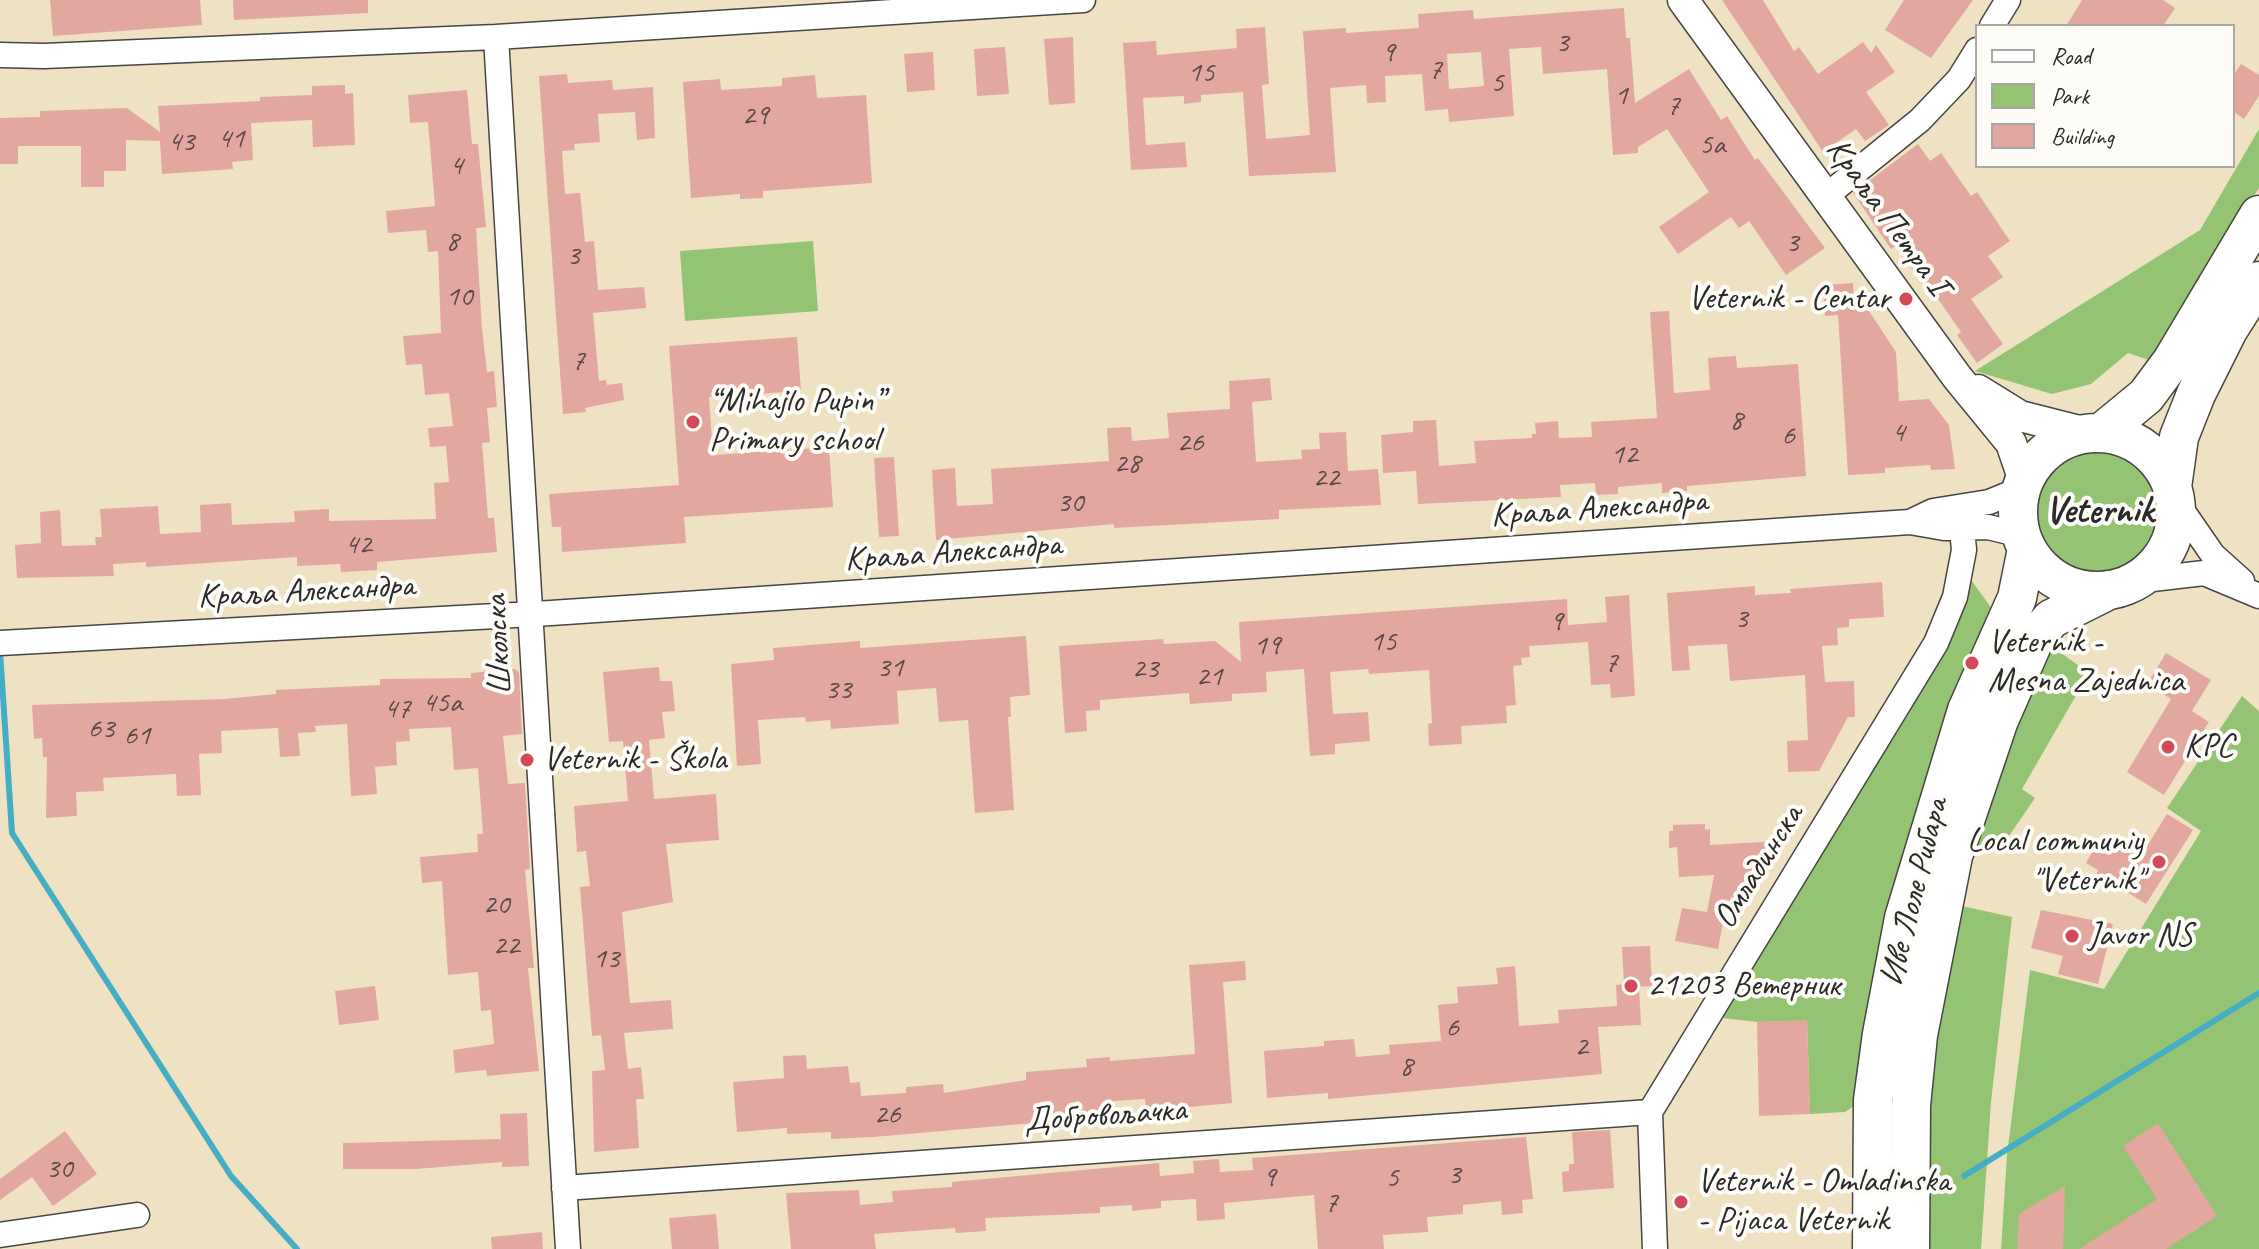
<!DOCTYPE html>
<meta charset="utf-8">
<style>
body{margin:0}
#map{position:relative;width:2259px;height:1249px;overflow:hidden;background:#eee2c3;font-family:Caveat,sans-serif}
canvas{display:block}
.legend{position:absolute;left:1975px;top:24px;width:260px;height:144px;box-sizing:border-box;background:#fdfcf7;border:2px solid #a9a8a5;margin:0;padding:10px 14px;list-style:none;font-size:24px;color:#2b2b2b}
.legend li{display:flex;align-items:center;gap:16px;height:40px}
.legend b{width:40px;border:2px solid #a9a8a5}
</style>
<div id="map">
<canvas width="2259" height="1249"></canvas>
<ul class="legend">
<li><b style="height:10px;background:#fff"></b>Road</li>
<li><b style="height:22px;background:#94c473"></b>Park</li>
<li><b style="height:22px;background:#e2a89f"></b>Building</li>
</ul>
</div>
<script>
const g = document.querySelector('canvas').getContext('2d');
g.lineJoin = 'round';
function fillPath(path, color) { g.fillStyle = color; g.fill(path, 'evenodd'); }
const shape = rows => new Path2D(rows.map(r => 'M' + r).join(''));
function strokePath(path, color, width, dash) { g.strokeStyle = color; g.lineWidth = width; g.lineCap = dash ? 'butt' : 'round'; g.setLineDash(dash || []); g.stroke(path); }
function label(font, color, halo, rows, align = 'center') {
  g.font = font + ' Caveat,sans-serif'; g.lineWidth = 8; g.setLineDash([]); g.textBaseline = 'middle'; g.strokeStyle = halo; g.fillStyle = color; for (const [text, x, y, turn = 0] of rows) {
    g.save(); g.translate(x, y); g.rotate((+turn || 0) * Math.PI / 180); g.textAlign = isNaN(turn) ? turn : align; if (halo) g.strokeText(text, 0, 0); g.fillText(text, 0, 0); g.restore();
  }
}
fillPath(shape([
 [2259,129,2259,188,2152,361,2128,353,2091,384,2052,394,1975,371,2200,230],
 [813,241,818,311,685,321,680,251],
 '2036 511a61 61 0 1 1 122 0a61 61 0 1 1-122 0Z',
 [1969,577,1998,617,1857,1104,1845,1112,1810,1114,1807,1021,1757,1022,1714,1017,1947,650,1966,597],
 [2047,643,2089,673,2022,789,2035,798,2000,849,1966,848],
 [2242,696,2259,711,2259,1249,2001,1249,2007,1155,2030,970,2104,989,2201,831,2167,808],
 [1953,904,2012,917,1991,1102,1981,1249,1921,1249,1920,1126]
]), '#94c473');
strokePath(shape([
 [0,651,12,833,231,1176,297,1249],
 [1964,1176,2259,993]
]), '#45aec4', 6);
fillPath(shape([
 [50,0,200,0,202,25,53,36],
 [233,0,368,0,368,13,234,20],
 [1722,0,1763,0,1794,51,1799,47,1818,74,1863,42,1871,53,1876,45,1895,72,1866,92,1889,125,1865,141,1856,129,1823,152],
 [1904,0,1973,0,1931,58,1885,30],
 [2082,0,2163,0,2175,8,2163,26,2066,26],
 [1624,8,1626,38,1630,38,1635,103,1689,69,1721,120,1727,116,1755,160,1758,158,1825,248,1786,275,1749,221,1739,228,1731,217,1678,254,1659,227,1709,192,1667,129,1638,147,1638,153,1613,155,1607,69,1543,74,1541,47,1509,49,1514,116,1449,122,1448,109,1425,111,1422,74,1385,76,1386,102,1367,103,1366,85,1330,88,1336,172,1249,176,1243,92,1201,95,1201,102,1184,104,1184,96,1143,98,1146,145,1185,142,1187,167,1131,170,1123,43,1156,41,1157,55,1237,48,1236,29,1265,27,1269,84,1262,85,1266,139,1310,135,1303,31,1346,28,1346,33,1419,28,1418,14,1473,10,1474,19],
 [1481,52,1484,86,1449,89,1447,54],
 [1073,37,1075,103,1049,105,1044,39],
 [1005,47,1009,94,977,96,974,49],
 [933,52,935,90,907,92,904,54],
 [2241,64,2259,75,2259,96,2244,119,2233,111,2233,76],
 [567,74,568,83,612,80,613,90,653,87,655,138,637,140,635,112,598,114,600,142,574,144,575,150,562,151,565,194,580,193,585,242,594,241,598,290,644,287,646,308,593,313,599,381,606,380,607,385,622,383,624,400,585,408,586,412,563,414,539,76],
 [815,75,817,98,866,95,872,183,763,191,763,198,740,199,740,194,691,198,683,82,720,79,721,90,782,86,782,78],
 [345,85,345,94,353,93,355,145,313,147,312,120,251,123,253,160,232,162,233,169,162,174,160,141,126,140,126,171,104,171,104,187,81,187,81,146,18,146,18,164,0,164,0,118,40,117,40,111,127,108,160,132,158,106,260,101,260,97,312,95,312,86],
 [467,90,472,144,478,144,486,227,476,228,482,329,487,372,494,371,497,407,487,408,490,442,482,443,488,518,494,518,497,552,377,562,377,570,341,572,340,564,297,566,297,557,146,567,146,562,113,564,114,576,17,578,15,545,41,543,40,512,60,510,62,546,96,545,95,537,102,537,100,509,158,506,160,534,201,532,200,505,231,503,232,525,295,522,294,511,329,509,329,521,436,519,434,483,449,482,446,446,430,447,428,428,453,426,449,393,425,395,422,364,406,365,403,336,441,333,438,251,428,252,426,230,388,233,386,211,435,206,428,122,410,123,408,95],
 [1918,144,1930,161,1941,153,1971,196,1977,192,2010,241,1988,256,2003,277,1971,299,2003,344,1977,363,1957,335,1961,332,1922,276,1919,279,1895,246,1891,249,1853,193],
 [1853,283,1854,303,1863,302,1896,352,1899,401,1929,399,1949,425,1955,469,1931,470,1930,465,1885,468,1885,473,1848,475,1838,315,1825,316,1823,285],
 [1669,311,1674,393,1710,390,1708,358,1736,356,1737,368,1798,364,1806,476,1687,486,1687,491,1662,493,1662,483,1618,487,1618,494,1596,495,1595,483,1560,485,1561,497,1418,504,1416,471,1383,473,1381,435,1413,432,1413,421,1436,420,1439,466,1476,463,1474,441,1532,438,1532,434,1536,434,1535,423,1558,421,1559,438,1592,437,1591,422,1657,418,1650,312],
 [797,337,801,391,709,397,713,455,829,447,833,507,684,517,686,543,562,552,561,527,552,527,549,494,679,485,669,346],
 [1270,378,1272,400,1252,402,1256,462,1302,459,1301,450,1320,449,1319,433,1346,432,1348,471,1378,469,1381,505,1279,510,1279,519,1114,528,1114,524,936,540,932,470,955,468,957,506,993,504,991,469,1109,461,1107,428,1131,427,1132,441,1169,438,1167,413,1230,409,1229,381],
 [894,457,899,536,879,537,874,458],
 [1882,582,1884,617,1849,619,1849,627,1837,628,1838,645,1822,646,1825,682,1854,681,1855,717,1848,717,1819,771,1788,772,1787,741,1808,740,1805,675,1730,681,1727,644,1688,646,1690,670,1672,671,1667,593,1755,586,1755,595,1791,593,1790,589],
 [1629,595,1635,696,1611,698,1610,684,1591,685,1588,642,1529,646,1530,657,1521,658,1522,665,1513,666,1516,705,1506,706,1507,723,1461,726,1462,744,1429,746,1428,724,1432,723,1429,670,1369,674,1368,669,1330,672,1333,714,1368,712,1370,741,1335,744,1335,754,1310,756,1304,669,1266,672,1267,692,1232,694,1232,701,1190,704,1189,693,1100,700,1100,710,1086,711,1087,731,1065,733,1059,646,1163,639,1164,644,1215,641,1241,662,1239,622,1567,599,1568,625,1607,622,1605,597],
 [1026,636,1030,695,1010,697,1011,717,1008,717,1014,810,975,813,968,720,939,722,936,688,897,691,899,724,831,729,830,720,806,722,805,717,758,720,761,764,737,766,731,664,774,660,773,648,860,641,860,648],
 [2166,653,2211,680,2192,711,2209,722,2164,795,2127,772,2171,699,2147,684],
 [659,667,660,681,672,681,675,711,662,712,665,738,649,740,654,799,716,794,719,840,666,844,673,902,622,912,630,1003,671,1000,673,1029,624,1033,628,1069,641,1067,644,1099,636,1099,639,1148,594,1152,592,1071,605,1070,601,1035,592,1036,580,887,590,886,586,851,577,852,574,806,628,801,623,741,609,742,603,672],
 [515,669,519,672,522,734,503,736,508,784,525,783,530,869,525,870,534,968,528,968,539,1071,487,1076,486,1070,455,1073,453,1050,494,1044,491,1010,481,1011,478,972,448,975,442,881,422,883,420,857,478,852,477,834,483,834,478,768,454,770,451,727,409,729,410,741,396,742,397,765,375,767,377,794,351,796,347,724,315,726,316,732,298,733,300,756,280,757,278,728,221,731,222,753,199,754,201,795,177,796,176,774,103,778,104,791,76,792,77,816,46,818,47,757,43,757,42,738,34,739,32,705,224,699,276,694,276,690,380,685,380,679,471,678,471,673],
 [2167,814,2193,830,2146,904,2114,884,2112,888,2095,877,2098,870,2086,863,2101,836,2139,859],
 [1705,824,1705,830,1710,829,1710,845,1779,841,1739,912,1726,907,1718,949,1675,941,1682,908,1707,912,1714,875,1679,877,1677,847,1669,848,1669,831,1673,831,1673,825],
 [2041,910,2113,924,2098,984,2058,974,2063,956,2031,948],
 [1650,946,1652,986,1639,987,1641,1025,1598,1027,1602,1074,1328,1099,1328,1093,1267,1098,1264,1051,1324,1046,1324,1041,1354,1039,1356,1057,1390,1054,1389,1045,1441,1041,1438,1005,1458,1003,1457,987,1498,984,1496,968,1515,966,1519,1026,1559,1023,1558,1010,1617,1006,1616,985,1624,984,1622,947],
 [1245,961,1246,980,1223,982,1232,1103,1146,1111,1145,1099,1113,1101,1114,1116,873,1137,831,1139,831,1132,787,1134,787,1128,737,1132,733,1082,784,1078,783,1056,806,1055,807,1069,848,1066,850,1083,860,1082,861,1096,906,1093,906,1087,943,1084,944,1093,1026,1080,1026,1072,1087,1067,1086,1059,1110,1057,1110,1061,1195,1054,1189,965],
 [375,986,379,1020,339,1025,335,991],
 [1807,1020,1810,1114,1759,1116,1757,1022],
 [527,1113,529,1166,502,1167,502,1162,416,1169,343,1169,343,1143,501,1139,500,1114],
 [2158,1123,2217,1216,2166,1249,2079,1249,2157,1199,2123,1146],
 [1610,1130,1614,1188,1563,1192,1562,1172,1569,1171,1569,1164,1574,1164,1572,1132],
 [65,1131,97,1174,53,1206,32,1177,0,1200,0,1179],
 [1526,1137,1533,1199,1522,1200,1523,1213,1502,1215,1501,1201,1463,1205,1463,1214,1427,1217,1428,1232,1383,1235,1384,1249,1318,1249,1314,1195,1224,1203,1225,1219,1197,1221,1196,1199,1161,1201,1161,1208,1132,1211,1132,1205,1100,1207,1100,1213,985,1218,986,1231,956,1233,955,1228,874,1234,876,1249,791,1249,786,1193,859,1190,860,1205,893,1202,892,1191,952,1187,952,1182,1159,1163,1160,1176,1194,1173,1193,1161,1219,1159,1220,1172,1253,1170,1252,1158],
 [2065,1186,2063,1249,2017,1249,2019,1214],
 [716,1214,719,1249,672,1249,669,1218],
 [542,1232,543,1249,492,1249,491,1237]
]), '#e2a89f');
const minor = shape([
 [1992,26,2008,0],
 [496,37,568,1249],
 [0,55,44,56,496,37,1083,0],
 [1826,196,1920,120,1959,79,1977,50],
 [2175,500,2213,555,2242,581],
 [1910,522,1933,511,1989,502,2021,489],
 [2135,581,2204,573,2259,596],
 [0,643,551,613,1910,522,1944,528,1988,527,2021,535],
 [564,1188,1650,1112],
 [0,1235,137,1215],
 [1655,1249,1650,1112,1936,643,1955,597,1964,550,1962,529]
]);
const tertiary = shape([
 [1683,0,1957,377,2011,443,2024,481],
 [1978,390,2020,416,2087,433]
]);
const primary = shape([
 [2101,433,2146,396,2172,361,2259,215],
 '2018 512a79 79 0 1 1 158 0a79 79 0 1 1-158 0Z',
 [2172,487,2179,437,2196,394,2228,330,2259,281],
 [1872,1249,1873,1100,1882,1034,1904,918,1967,710,2017,598,2027,549],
 [1910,1249,1911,1105,1918,1035,1953,856,1999,720,2035,638,2051,619,2109,590]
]);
strokePath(minor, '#484642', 27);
strokePath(tertiary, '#484642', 33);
strokePath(primary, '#484642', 41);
strokePath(minor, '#fff', 24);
strokePath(tertiary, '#fff', 30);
strokePath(primary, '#fff', 38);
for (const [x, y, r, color] of [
 [1906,299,8,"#d1495b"],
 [693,422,8,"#d1495b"],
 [1972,663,8,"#d1495b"],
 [2168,747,8,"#d1495b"],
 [527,760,8,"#d1495b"],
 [2159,862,8,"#d1495b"],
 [2072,936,8,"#d1495b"],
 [1631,986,8,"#d1495b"],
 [1681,1202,8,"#d1495b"]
]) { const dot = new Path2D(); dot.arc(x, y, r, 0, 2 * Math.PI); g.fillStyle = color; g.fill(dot); strokePath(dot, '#fdfcf7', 3); }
label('30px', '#594a48', null, [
 ["3",1562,43],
 ["9",1388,53],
 ["7",1435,70],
 ["15",1201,73],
 ["5",1497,83],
 ["1",1621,96],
 ["7",1673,106],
 ["29",755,116],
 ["41",231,139],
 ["43",181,142],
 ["5a",1712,145],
 ["4",456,166],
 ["8",452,242],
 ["3",1792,243],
 ["3",573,256],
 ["10",459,297],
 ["7",578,361],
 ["8",1736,421],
 ["4",1898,433],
 ["6",1788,436],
 ["26",1190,443],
 ["12",1624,455],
 ["28",1127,464],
 ["22",1326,478],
 ["30",1070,503],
 ["42",358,545],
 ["3",1741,619],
 ["9",1556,622],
 ["15",1383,642],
 ["19",1267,646],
 ["7",1611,663],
 ["31",890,668],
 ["23",1145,669],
 ["21",1209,677],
 ["33",838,690],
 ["45a",442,703],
 ["47",397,709],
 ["63",101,729],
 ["61",137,736],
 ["20",496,905],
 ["22",506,946],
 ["13",606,959],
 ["6",1452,1028],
 ["2",1581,1047],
 ["8",1406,1067],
 ["26",887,1115],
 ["30",59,1169],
 ["3",1454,1175],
 ["9",1269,1178],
 ["5",1392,1178],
 ["7",1331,1203]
]);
label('34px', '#2b2b2b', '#fdfcf7', [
 ["Краља Петра I",1887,217,54],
 ["Краља Александра",1599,509,-4],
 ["Краља Александра",953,553,-4],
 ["Краља Александра",306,592,-3],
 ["Школска",499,645,-93],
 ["Омладинска",1759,867,-58],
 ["Иве Лоле Рибара",1915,892,-76],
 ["Добровољачка",1105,1116,-4]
]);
label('34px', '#2b2b2b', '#fdfcf7', [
 ["Veternik - Centar",1890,299,"right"],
 ["“Mihajlo Pupin”",709,402],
 ["Primary school",709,441],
 ["Veternik -",1988,643],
 ["Mesna Zajednica",1988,682],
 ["KPC",2184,747],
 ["Veternik - Škola",543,760],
 ["Local communiy",2143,842,"right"],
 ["\"Veternik\"",2143,881,"right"],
 ["Javor NS",2088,936],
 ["21203 Ветерник",1647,986],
 ["Veternik - Omladinska",1697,1182],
 ["- Pijaca Veternik",1697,1221]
], 'left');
label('bold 38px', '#2b2b2b', '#fdfcf7', [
 ["Veternik",2099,512]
]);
</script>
